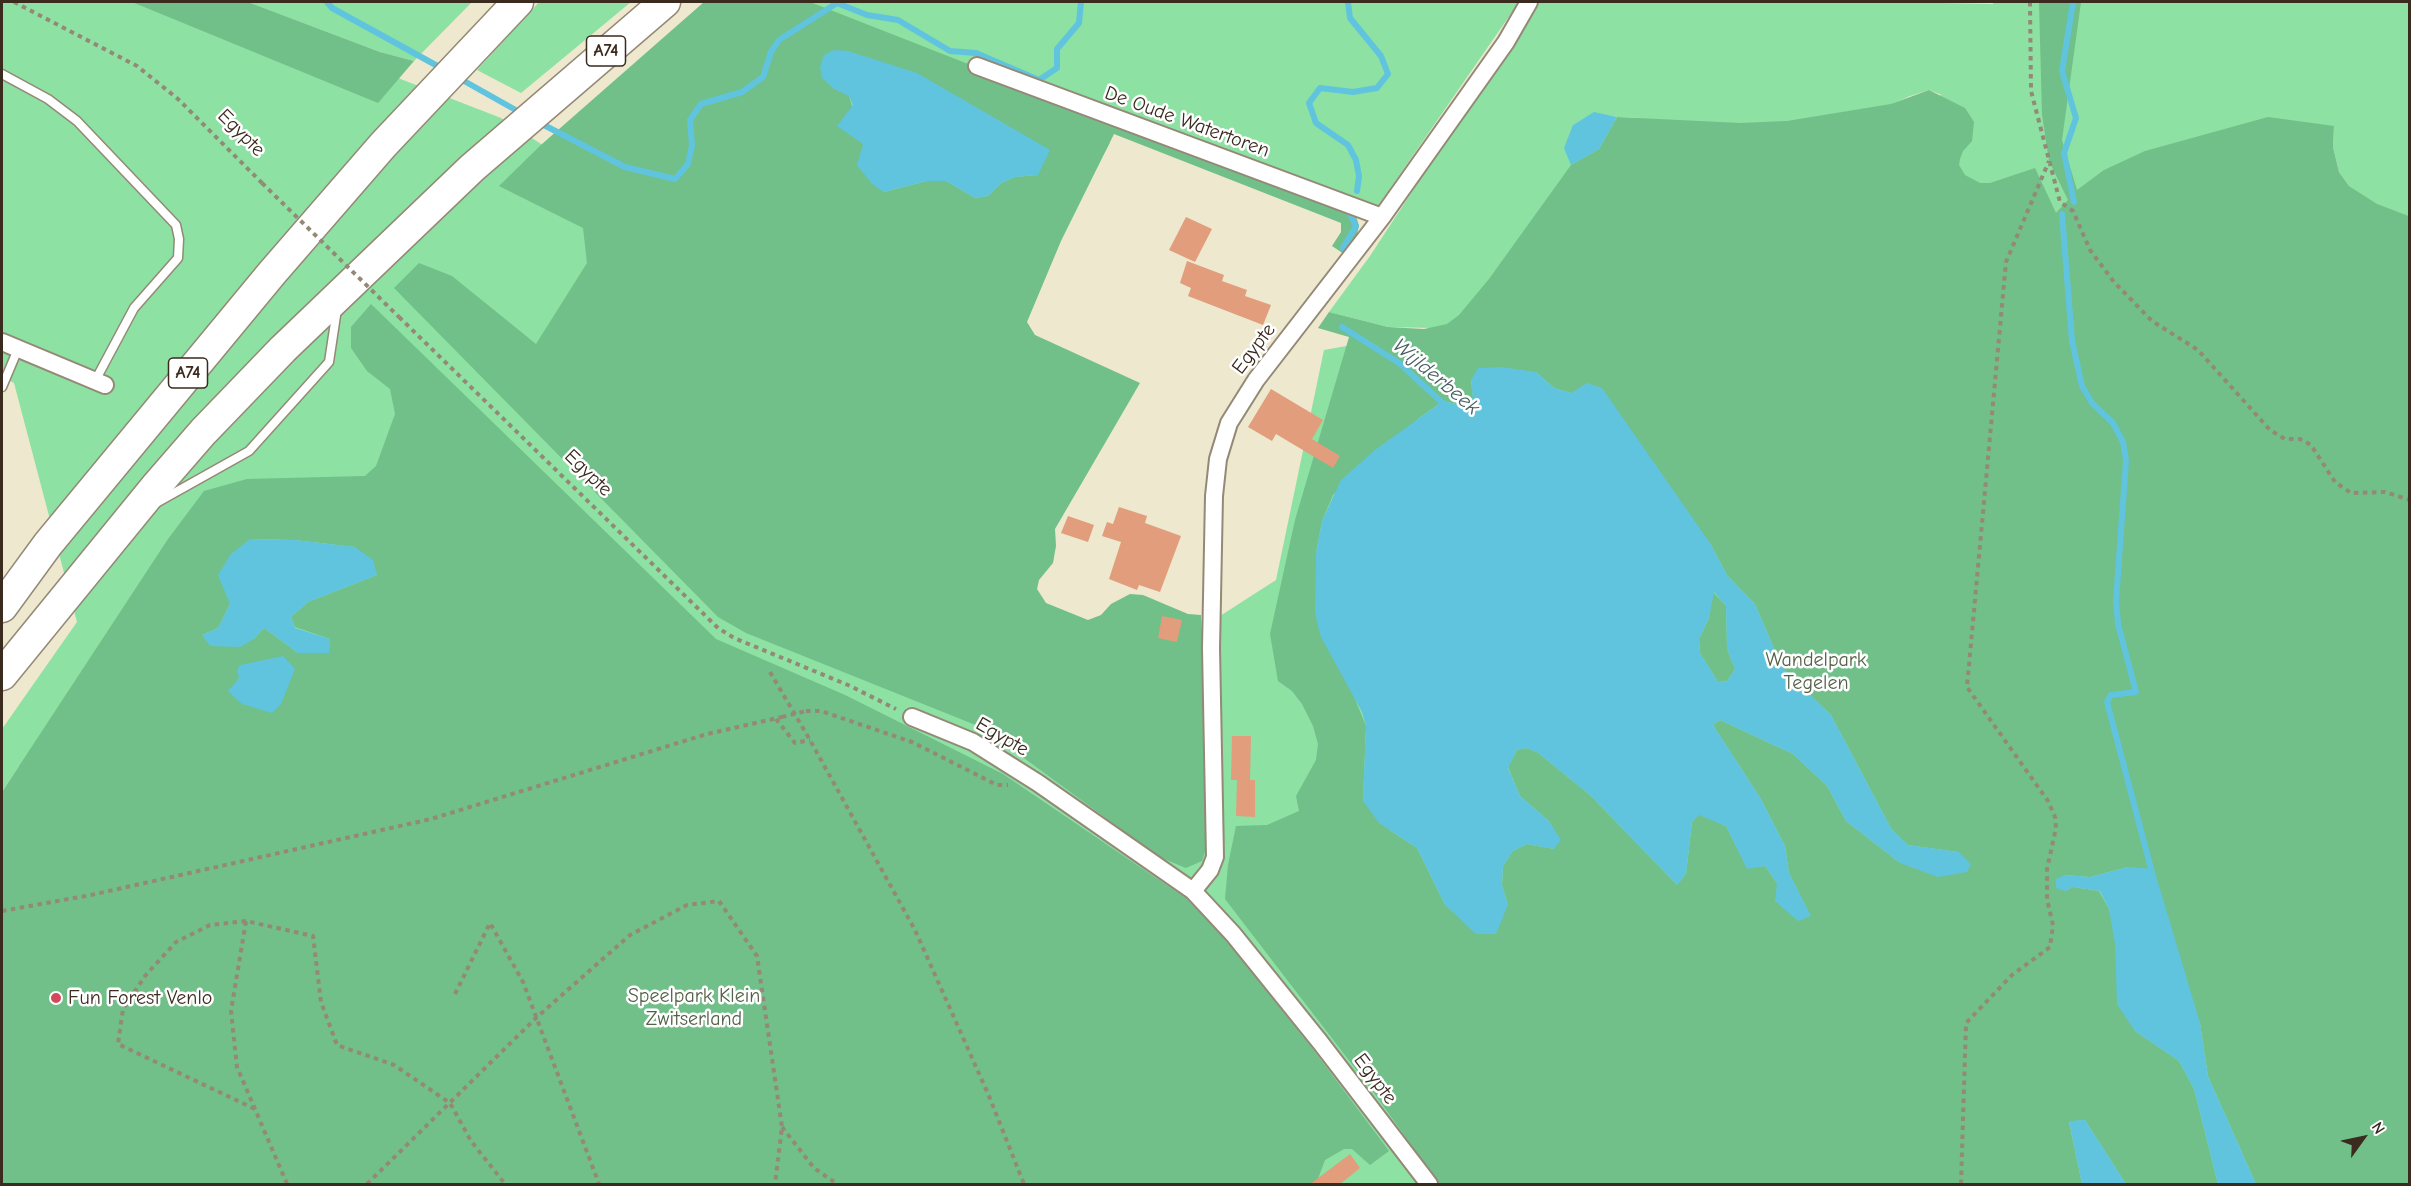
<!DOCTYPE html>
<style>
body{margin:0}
#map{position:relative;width:2411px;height:1186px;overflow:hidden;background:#ede8ce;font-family:"Comic Neue",sans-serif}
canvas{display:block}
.frame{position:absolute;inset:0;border:3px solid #3b2a1e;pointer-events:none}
.north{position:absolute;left:2333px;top:1108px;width:60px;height:60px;-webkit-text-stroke:4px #fff;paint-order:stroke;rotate:57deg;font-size:16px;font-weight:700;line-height:24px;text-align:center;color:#3b2a1e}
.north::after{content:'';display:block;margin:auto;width:21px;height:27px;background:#3b2a1e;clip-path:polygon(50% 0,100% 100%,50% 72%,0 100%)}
</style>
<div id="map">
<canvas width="2411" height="1186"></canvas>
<div class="frame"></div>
<div class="north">N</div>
</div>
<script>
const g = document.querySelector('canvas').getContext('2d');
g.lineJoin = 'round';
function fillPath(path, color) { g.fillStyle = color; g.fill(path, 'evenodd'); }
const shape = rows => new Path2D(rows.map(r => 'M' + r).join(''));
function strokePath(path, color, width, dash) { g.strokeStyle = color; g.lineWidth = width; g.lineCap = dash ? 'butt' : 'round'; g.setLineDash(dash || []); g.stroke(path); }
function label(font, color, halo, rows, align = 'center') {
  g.font = font + ' "Comic Neue",sans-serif'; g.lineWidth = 5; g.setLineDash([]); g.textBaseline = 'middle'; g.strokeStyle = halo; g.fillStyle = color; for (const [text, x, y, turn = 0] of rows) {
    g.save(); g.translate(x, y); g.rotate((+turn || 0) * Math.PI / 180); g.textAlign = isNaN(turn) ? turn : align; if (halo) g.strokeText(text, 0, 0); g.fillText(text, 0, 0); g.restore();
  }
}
fillPath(shape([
 [2,2,202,2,501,118,595,179,721,2,1519,2,1369,219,1020,84,1110,143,1000,338,1013,602,1075,636,1192,634,1276,580,1324,350,1430,331,1432,328,1388,327,1329,312,1370,256,1536,2,1886,2,1993,4,1993,2,2409,2,2409,216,2377,205,2349,186,2339,172,2333,147,2334,127,2324,125,2409,1184,979,1184,19,766,2,792,2,729,77,622,14,383,2,376],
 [1929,90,1942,95,1892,104,1910,96],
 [1594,113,1617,117,1640,118,1573,125],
 [248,2,472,2,414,61,380,52],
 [539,2,631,2,521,93,477,70]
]), '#8ce1a3');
fillPath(shape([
 [132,2,248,2,380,52,414,61,378,103],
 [704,2,810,2,1356,216,1359,226,1357,234,1344,254,1332,246,1341,232,1341,223,1114,134,1061,241,1027,322,1035,335,1140,383,1055,529,1056,546,1053,563,1039,580,1037,589,1046,603,1088,620,1101,615,1111,604,1130,594,1143,595,1188,614,1201,615,1211,833,1202,861,1186,868,1159,857,983,728,746,633,718,617,394,288,419,263,452,276,536,344,587,263,583,228,499,186,542,144],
 [849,96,1038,175,1015,177,1001,183,988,196,975,198,946,181,927,181,884,192,863,144],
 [2039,2,2081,2,2062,140,2077,190,2104,170,2145,151,2268,117,2334,126,2333,147,2339,172,2349,186,2377,204,2409,216,2409,1184,2256,1184,2208,1076,2200,1023,2128,867,2090,877,2065,875,2065,891,2073,887,2099,891,2109,909,2135,1031,2179,1061,2194,1089,2218,1184,2126,1184,2085,1120,2069,1122,2082,1184,1439,1184,1374,1093,1225,899,1228,865,1236,826,1267,825,1299,811,1296,796,1316,760,1318,744,1313,726,1302,704,1292,691,1278,681,1270,634,1295,520,1349,337,1318,328,1329,312,1388,327,1424,329,1447,324,1459,315,1489,279,1571,165,1599,149,1617,117,1740,123,1787,121,1891,104,1929,90,1965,108,1974,122,1972,141,1963,151,1960,159,1959,165,1965,175,1980,183,1990,183,2035,168,2056,213,2068,200,2049,161,2042,114],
 [1536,372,1554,388,1571,393,1710,543,1727,575,1755,604,1782,667,1831,715,1892,830,1908,845,1958,852,1900,863,1846,821,1827,786,1793,754,1720,720,1713,725,1761,799,1785,846,1789,873,1810,915,1777,883,1765,866,1747,868,1726,826,1699,814,1692,822,1686,874,1677,885,1590,795,1537,752,1526,748,1517,750,1508,767,1520,796,1549,821,1554,849,1527,844,1513,851,1503,866,1502,885,1508,905,1445,905,1417,848,1391,831,1363,801,1366,726,1353,694,1316,553,1322,521,1333,495,1419,418,1443,401,1461,405,1473,398,1471,380],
 [371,304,716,639,845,695,1003,774,1187,899,1216,928,1312,1048,1389,1151,1370,1165,1352,1149,1344,1149,1325,1160,1316,1184,2,1184,2,792,168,539,204,491,247,479,365,476,376,466,395,414,390,389,367,371,351,348,351,327],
 [250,539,295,540,355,547,377,575,308,602,291,617,295,627,330,639,298,653,264,628,254,639,202,635,218,628,230,604],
 [1713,592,1726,606,1727,649,1735,669,1727,681,1718,682,1700,653,1699,639,1709,618]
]), '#71bf89');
fillPath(shape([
 [834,50,848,51,917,73,1050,150,1038,175,1015,177,1001,183,988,196,975,198,946,181,927,181,884,192,872,184,857,165,863,144,837,126,853,105,849,96,834,89,822,78,820,67,824,55],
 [1594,112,1617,117,1599,149,1571,165,1564,148,1573,125],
 [1501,367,1536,372,1554,388,1571,393,1587,383,1602,388,1710,543,1727,575,1755,604,1782,667,1831,715,1892,830,1908,845,1959,852,1971,864,1967,872,1938,877,1900,863,1846,821,1827,786,1793,754,1720,720,1713,725,1761,799,1785,846,1789,873,1811,916,1798,921,1775,901,1777,883,1765,866,1747,869,1726,826,1699,815,1692,822,1686,874,1677,885,1590,795,1537,752,1526,748,1517,750,1508,768,1520,796,1549,821,1561,840,1554,849,1527,844,1513,851,1503,866,1502,885,1508,905,1496,934,1476,934,1445,905,1417,848,1379,823,1363,801,1366,726,1362,712,1320,635,1315,612,1316,553,1322,521,1341,480,1375,450,1443,401,1461,405,1473,398,1471,380,1478,368],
 [1714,592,1726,606,1727,649,1735,669,1727,681,1718,682,1700,653,1699,639,1709,618],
 [250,539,295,540,355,547,373,560,377,575,308,602,291,617,295,628,330,639,329,653,298,653,264,628,254,639,240,647,210,646,202,635,218,628,230,604,218,575,231,554],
 [283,656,295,669,281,704,272,713,242,704,228,691,239,678,237,670,240,665],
 [2128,867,2154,869,2200,1023,2208,1076,2256,1184,2218,1184,2194,1089,2179,1061,2135,1031,2117,1004,2115,944,2109,909,2100,891,2073,887,2065,891,2056,888,2056,879,2065,875,2090,877],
 [2085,1120,2126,1184,2082,1184,2069,1121]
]), '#61c4df');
strokePath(shape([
 [327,2,332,8,443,69],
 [1348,2,1350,18,1381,56,1388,74,1377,88,1353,92,1320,88,1309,103,1316,123,1348,145,1356,160,1359,176,1357,191],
 [2073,2,2062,71,2076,118,2064,153,2074,202],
 [457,77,521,113],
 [538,122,625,167,675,179,688,164,692,145,690,120,701,104,742,92,763,77,771,52,779,40,837,3,867,15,898,20,950,51,976,53,1039,80,1057,68,1057,49,1079,23,1081,2],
 [2062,214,2072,341,2082,386,2092,403,2113,423,2123,442,2126,461,2116,601,2118,624,2136,692,2111,695,2107,702,2153,876],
 [1343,248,1356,226,1349,212],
 [1342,327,1399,363,1446,406]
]), '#61c4df', 6);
fillPath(shape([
 [1186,217,1212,229,1195,262,1169,250],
 [1187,261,1224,275,1222,281,1247,290,1245,296,1271,305,1263,325,1188,296,1191,288,1180,283],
 [1271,389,1323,420,1312,439,1340,456,1333,468,1276,434,1272,441,1248,427],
 [1119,507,1147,516,1145,523,1181,536,1160,592,1139,585,1137,590,1109,579,1121,542,1102,536,1107,522,1113,524],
 [1068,516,1094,525,1088,542,1061,533],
 [1162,616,1182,620,1177,642,1158,638],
 [1232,736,1251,736,1250,780,1255,780,1255,817,1236,816,1237,780,1249,780,1231,780],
 [1350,1154,1360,1168,1339,1185,1309,1185]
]), '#e29d7c');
const lane = shape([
 [2,74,48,99,77,121,176,225,179,239,178,258,134,308,95,381],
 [2,387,18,349],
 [158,502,249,451,329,362,337,309]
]);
const street = shape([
 [977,66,1382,217],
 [2,342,105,385],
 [912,717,973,742,1038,783,1193,891,1233,934,1320,1042,1429,1184],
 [1193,891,1210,870,1215,857,1211,648,1214,496,1218,459,1229,423,1256,380,1382,217,1506,42,1529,2]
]);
const highway = shape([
 [2,607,48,544,272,273,383,145,518,2],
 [2,675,157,485,203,432,283,349,472,168,665,2]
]);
strokePath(lane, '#948976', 11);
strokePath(street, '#948976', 20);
strokePath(highway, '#948976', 33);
strokePath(shape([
 [14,2,137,66,178,99,262,183],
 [2030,2,2031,91,2060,202,2073,211,2090,250,2114,282,2152,321,2198,350,2270,430,2285,439,2300,439,2311,445,2335,482,2351,493,2385,492,2410,500],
 [399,317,718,628,734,638,848,685,896,709],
 [770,672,810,740,915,930,989,1096,1024,1184],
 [806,711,821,711,912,742,997,785,1008,785],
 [776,719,795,743,810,740],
 [2,911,91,895,431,819,707,734,782,717],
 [246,921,210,925,176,942,145,976,123,1009,118,1044,255,1109],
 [455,994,490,923,523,982,599,1184],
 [782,1127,814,1168,837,1184],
 [287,1184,237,1067,231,1011,246,921,313,936,321,1002,337,1045,394,1065,450,1103,471,1141,505,1184],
 [367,1184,537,1017,630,935,687,905,719,901,757,956,782,1127,775,1184],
 [1961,1184,1966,1023,2012,975,2050,947,2053,925,2047,899,2047,869,2056,828,2055,817,2048,801,1967,687,2006,262,2049,161]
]), '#948976', 4, [4.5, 4.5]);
strokePath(lane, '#fff', 8);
strokePath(street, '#fff', 16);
strokePath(highway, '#fff', 30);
strokePath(shape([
 [262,183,399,317],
 [782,717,806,711]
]), '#948976', 4, [4.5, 4.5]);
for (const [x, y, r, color] of [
 [56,998,6,"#d1495b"]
]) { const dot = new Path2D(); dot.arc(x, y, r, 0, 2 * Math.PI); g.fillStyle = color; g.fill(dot); strokePath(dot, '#fff', 2); }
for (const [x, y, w] of [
 [606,51,39],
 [188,373,39]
]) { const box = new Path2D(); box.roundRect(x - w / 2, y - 15, w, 30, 4.5); g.fillStyle = '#fff'; g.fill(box); strokePath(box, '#3b2a1e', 1.5); }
label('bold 18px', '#3b2a1e', null, [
 ["A74",606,51],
 ["A74",188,373]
]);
label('20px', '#3b2a1e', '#fff', [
 ["De Oude Watertoren",1187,122,20],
 ["Egypte",241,133,45],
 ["Egypte",1254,349,-53],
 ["Egypte",588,473,44],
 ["Egypte",1002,737,30],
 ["Egypte",1375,1079,53]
]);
label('20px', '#536146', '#fff', [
 ["Wandelpark",1816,660],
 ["Tegelen",1816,683],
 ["Speelpark Klein",694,996],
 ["Zwitserland",694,1019]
]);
label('20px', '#3b2a1e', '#fff', [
 ["Fun Forest Venlo",68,998]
], 'left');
label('italic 21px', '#486062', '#fff', [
 ["Wijlderbeek",1436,377,40]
]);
</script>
